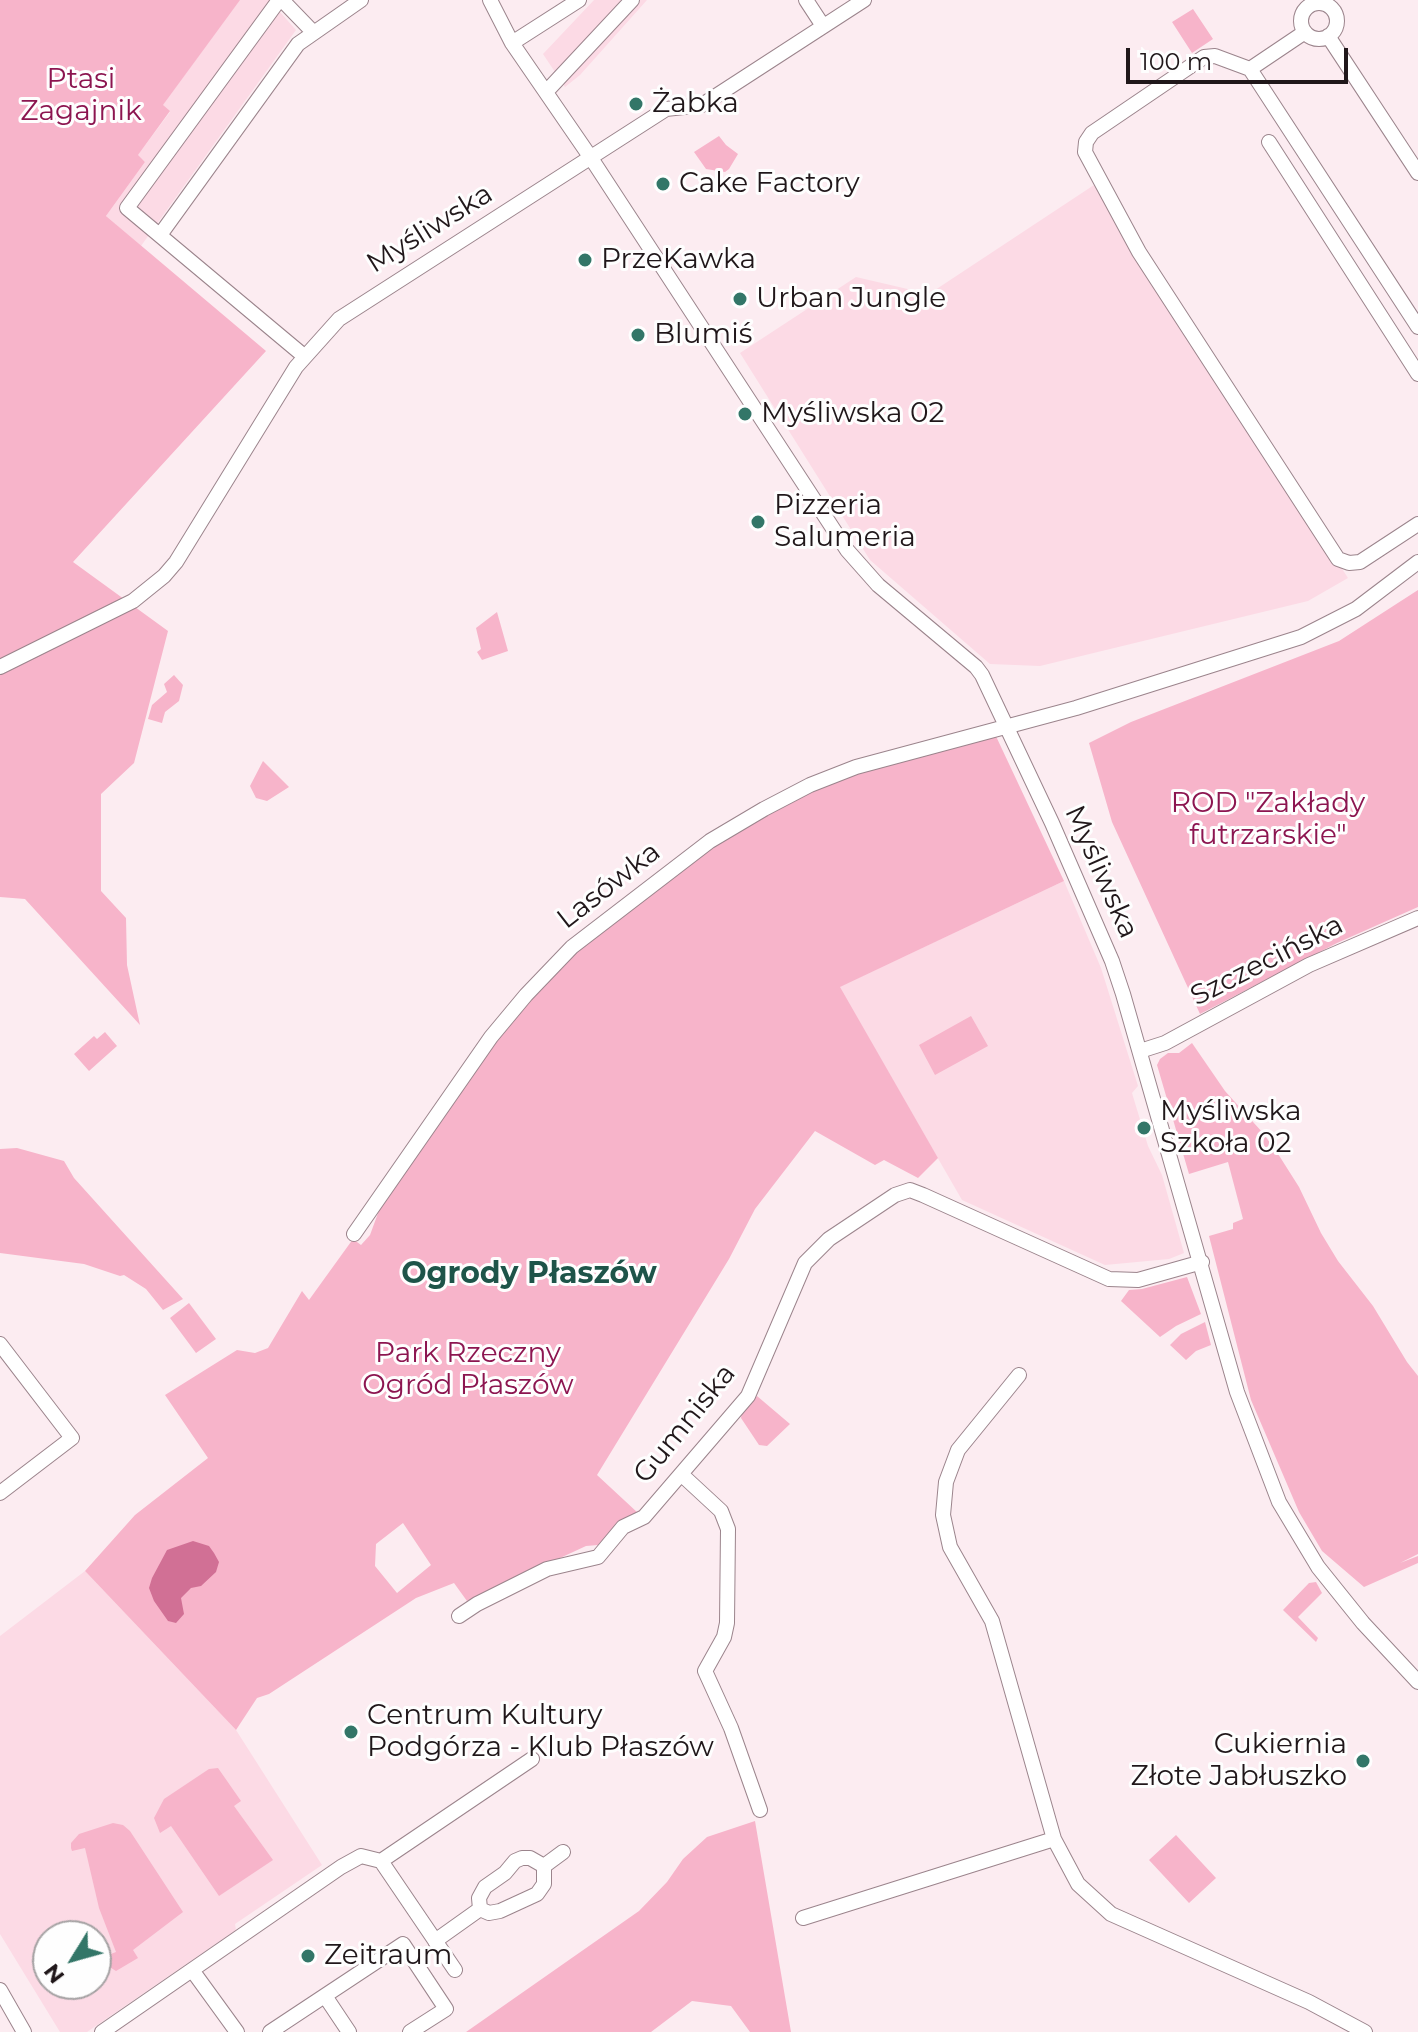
<!DOCTYPE html>
<meta charset="utf-8">
<style>
body{margin:0}
#map{position:relative;width:1418px;height:2032px;overflow:hidden;background:#fcecf1;font-family:Montserrat,sans-serif}
canvas{display:block}
.north{position:absolute;left:32px;top:1920px;width:80px;height:80px;box-sizing:border-box;background:#fefefe;border:2px solid #a5a2a3;border-radius:50%;rotate:233deg;font-size:22px;font-weight:700;line-height:32px;text-align:center;color:#20171a}
.north::after{content:'';display:block;margin:auto;width:28px;height:36px;background:#337668;clip-path:polygon(50% 0,100% 100%,50% 72%,0 100%)}
.scale{position:absolute;left:1126px;top:48px;width:222px;height:36px;box-sizing:border-box;border:4px solid #20171a;border-top:0;padding-left:10px;font-size:24px;line-height:28px;white-space:nowrap;color:#20171a;-webkit-text-stroke:6px #fefefe;paint-order:stroke}
</style>
<div id="map">
<canvas width="1418" height="2032"></canvas>
<div class="north">N</div>
<div class="scale">100 m</div>
</div>
<script>
const g = document.querySelector('canvas').getContext('2d');
g.lineJoin = 'round';
function fillPath(path, color) { g.fillStyle = color; g.fill(path, 'evenodd'); }
const shape = rows => new Path2D(rows.map(r => 'M' + r).join(''));
function strokePath(path, color, width, dash) { g.strokeStyle = color; g.lineWidth = width; g.lineCap = dash ? 'butt' : 'round'; g.setLineDash(dash || []); g.stroke(path); }
function label(font, color, halo, rows, align = 'center') {
  g.font = font + ' Montserrat,sans-serif'; g.lineWidth = 6; g.setLineDash([]); g.textBaseline = 'middle'; g.strokeStyle = halo; g.fillStyle = color; for (const [text, x, y, turn = 0] of rows) {
    g.save(); g.translate(x, y); g.rotate((+turn || 0) * Math.PI / 180); g.textAlign = isNaN(turn) ? turn : align; if (halo) g.strokeText(text, 0, 0); g.fillText(text, 0, 0); g.restore();
  }
}
fillPath(shape([
 [239,0,274,0,272,3,296,30,141,246,106,216,145,162,137,156,170,112,162,106],
 [594,0,647,0,580,75,565,87,543,54],
 [1094,185,1348,578,1308,601,1040,666,990,664,870,560,740,353,856,277,929,294],
 [1064,881,1101,968,1138,1086,1132,1093,1148,1146,1162,1175,1184,1253,1169,1259,1105,1265,962,1200,839,987],
 [85,1571,236,1730,322,1865,235,1924,236,1930,87,2032,60,2032,0,1934,0,1636],
 [48,1936,96,1936,96,1984,48,1984]
]), '#fcdae5');
fillPath(shape([
 [0,0,240,0,163,105,170,111,138,155,145,162,106,216,266,351,73,562,168,631,134,763,101,794,101,891,126,918,127,965,140,1025,25,899,0,897],
 [1193,9,1213,39,1192,53,1172,22],
 [719,136,726,145,738,154,729,169,725,172,706,169,694,152],
 [1418,590,1418,907,1337,943,1200,1014,1112,822,1089,743,1131,722,1339,641],
 [497,612,508,651,482,660,477,652,481,649,476,628],
 [174,675,183,685,179,701,165,712,162,723,148,719,152,705,167,692,164,684],
 [994,732,1064,881,840,987,938,1158,918,1178,884,1160,875,1165,815,1131,755,1209,729,1259,597,1475,638,1513,618,1523,598,1545,586,1546,467,1601,454,1583,416,1598,269,1694,257,1698,236,1730,85,1571,135,1515,208,1458,165,1395,237,1350,255,1353,268,1348,302,1291,309,1300,353,1239,361,1245,370,1235,381,1205,491,1038,573,948,711,842,856,769],
 [403,1523,431,1565,397,1593,375,1566,376,1544],
 [263,761,289,787,267,801,256,798,250,786],
 [971,1016,988,1046,935,1075,919,1045],
 [105,1032,117,1046,89,1071,74,1054,94,1036,97,1039],
 [1192,1043,1225,1091,1263,1133,1280,1157,1299,1187,1321,1233,1338,1261,1373,1306,1407,1362,1418,1376,1418,1554,1400,1563,1418,1556,1418,1563,1364,1587,1322,1551,1299,1512,1251,1400,1209,1236,1233,1229,1233,1223,1243,1219,1228,1162,1189,1174,1157,1065,1160,1059,1168,1053,1179,1053],
 [17,1148,64,1161,74,1178,183,1299,163,1310,146,1289,124,1275,120,1276,84,1264,0,1253,0,1149],
 [1187,1277,1201,1314,1176,1326,1160,1337,1121,1301,1129,1290,1142,1289],
 [189,1303,216,1339,196,1353,170,1318],
 [1205,1322,1211,1345,1196,1351,1186,1360,1170,1345,1181,1334],
 [757,1396,790,1424,767,1446,759,1445,741,1418,742,1412],
 [1316,1582,1322,1593,1298,1617,1318,1638,1316,1642,1283,1610,1309,1583],
 [218,1768,241,1801,234,1806,273,1860,219,1896,171,1826,160,1833,154,1818,164,1799,209,1769],
 [755,1821,791,2032,750,2032,731,2006,692,2001,651,2032,466,2032,639,1911,667,1882,683,1859,707,1837],
 [113,1823,123,1825,130,1831,183,1912,133,1950,138,1958,116,1971,108,1966,103,1957,116,1952,99,1908,85,1848,72,1851,71,1848,71,1843,79,1834],
 [1176,1835,1216,1878,1189,1903,1149,1860]
]), '#f7b4ca');
fillPath(shape([
 [193,1541,209,1546,214,1553,219,1562,216,1572,201,1586,191,1588,181,1598,184,1614,176,1623,168,1621,154,1601,149,1588,152,1578,167,1550]
]), '#d17095');
const street = shape([
 [279,0,127,208,304,356],
 [282,0,313,32],
 [490,0,512,43,591,158,847,550,878,585,976,667,982,675,1052,823,1112,961,1123,994,1237,1392,1279,1502,1318,1567,1363,1623,1418,1682],
 [806,0,823,26],
 '1301 21a18 18 0 1 1 36 0a18 18 0 1 1-36 0Z',
 [1328,36,1418,173],
 [512,43,579,0],
 [1250,69,1305,32],
 [546,92,632,0],
 [1269,142,1418,374],
 [160,235,298,44,361,0],
 [1418,327,1250,69,1215,56,1204,57,1092,133,1086,142,1085,152,1139,252,1338,559,1349,563,1360,562,1418,524],
 [0,667,133,601,164,576,176,562,296,367,339,319,666,109,702,105,864,0],
 [1140,1051,1165,1043,1309,965,1418,918],
 [354,1234,491,1037,526,995,572,947,710,841,764,809,810,785,856,767,1076,708,1301,637,1356,609,1418,562],
 [0,1344,72,1438,0,1493],
 [1019,1375,958,1450,946,1482,943,1515,950,1547,992,1621,1054,1839,1078,1884,1111,1914,1309,2002,1365,2032],
 [681,1474,721,1511,728,1529,727,1623,724,1637,705,1671,731,1728,760,1810],
 [459,1616,477,1604,547,1569,598,1557,623,1527,644,1517,748,1396,805,1263,829,1239,895,1195,910,1190,923,1195,1109,1279,1138,1280,1202,1262],
 [381,1861,455,1970],
 [480,1909,479,1898,485,1887,505,1873,515,1861,522,1858,530,1858,544,1866],
 [803,1918,1054,1839],
 [435,1941,480,1909,489,1913,500,1911,537,1894,544,1884,544,1866,563,1852],
 [192,1970,237,2032],
 [0,1990,24,2032],
 [325,1996,349,2032],
 [102,2032,341,1867,361,1856,381,1861,532,1759],
 [270,2032,403,1944,446,2009,410,2032]
]);
strokePath(street, '#9b848c', 16);
strokePath(street, '#fff', 14);
for (const [x, y, r, color] of [
 [636,104,8,"#337668"],
 [663,184,8,"#337668"],
 [585,260,8,"#337668"],
 [740,299,8,"#337668"],
 [638,335,8,"#337668"],
 [745,414,8,"#337668"],
 [758,522,8,"#337668"],
 [1144,1128,8,"#337668"],
 [351,1732,8,"#337668"],
 [1363,1761,8,"#337668"],
 [308,1956,8,"#337668"]
]) { const dot = new Path2D(); dot.arc(x, y, r, 0, 2 * Math.PI); g.fillStyle = color; g.fill(dot); strokePath(dot, '#fefefe', 3); }
label('28px', '#8c1550', '#fefefe', [
 ["Ptasi",81,80],
 ["Zagajnik",81,112],
 ["ROD \"Zakłady",1268,804],
 ["futrzarskie\"",1268,836],
 ["Park Rzeczny",468,1354],
 ["Ogród Płaszów",468,1386]
]);
label('28px', '#20171a', '#fefefe', [
 ["Żabka",652,104],
 ["Cake Factory",679,184],
 ["PrzeKawka",601,260],
 ["Urban Jungle",756,299],
 ["Blumiś",654,335],
 ["Myśliwska 02",761,414],
 ["Pizzeria",774,506],
 ["Salumeria",774,538],
 ["Myśliwska",1160,1112],
 ["Szkoła 02",1160,1144],
 ["Centrum Kultury",367,1716],
 ["Podgórza - Klub Płaszów",367,1748],
 ["Cukiernia",1347,1745,"right"],
 ["Złote Jabłuszko",1347,1777,"right"],
 ["Zeitraum",324,1956]
], 'left');
label('28px', '#20171a', '#fefefe', [
 ["Myśliwska",430,229,-32],
 ["Myśliwska",1101,872,66],
 ["Lasówka",609,886,-38],
 ["Szczecińska",1267,961,-27],
 ["Gumniska",685,1424,-51]
]);
label('bold 30px', '#1e5449', '#fefefe', [
 ["Ogrody Płaszów",529,1274]
]);
</script>
